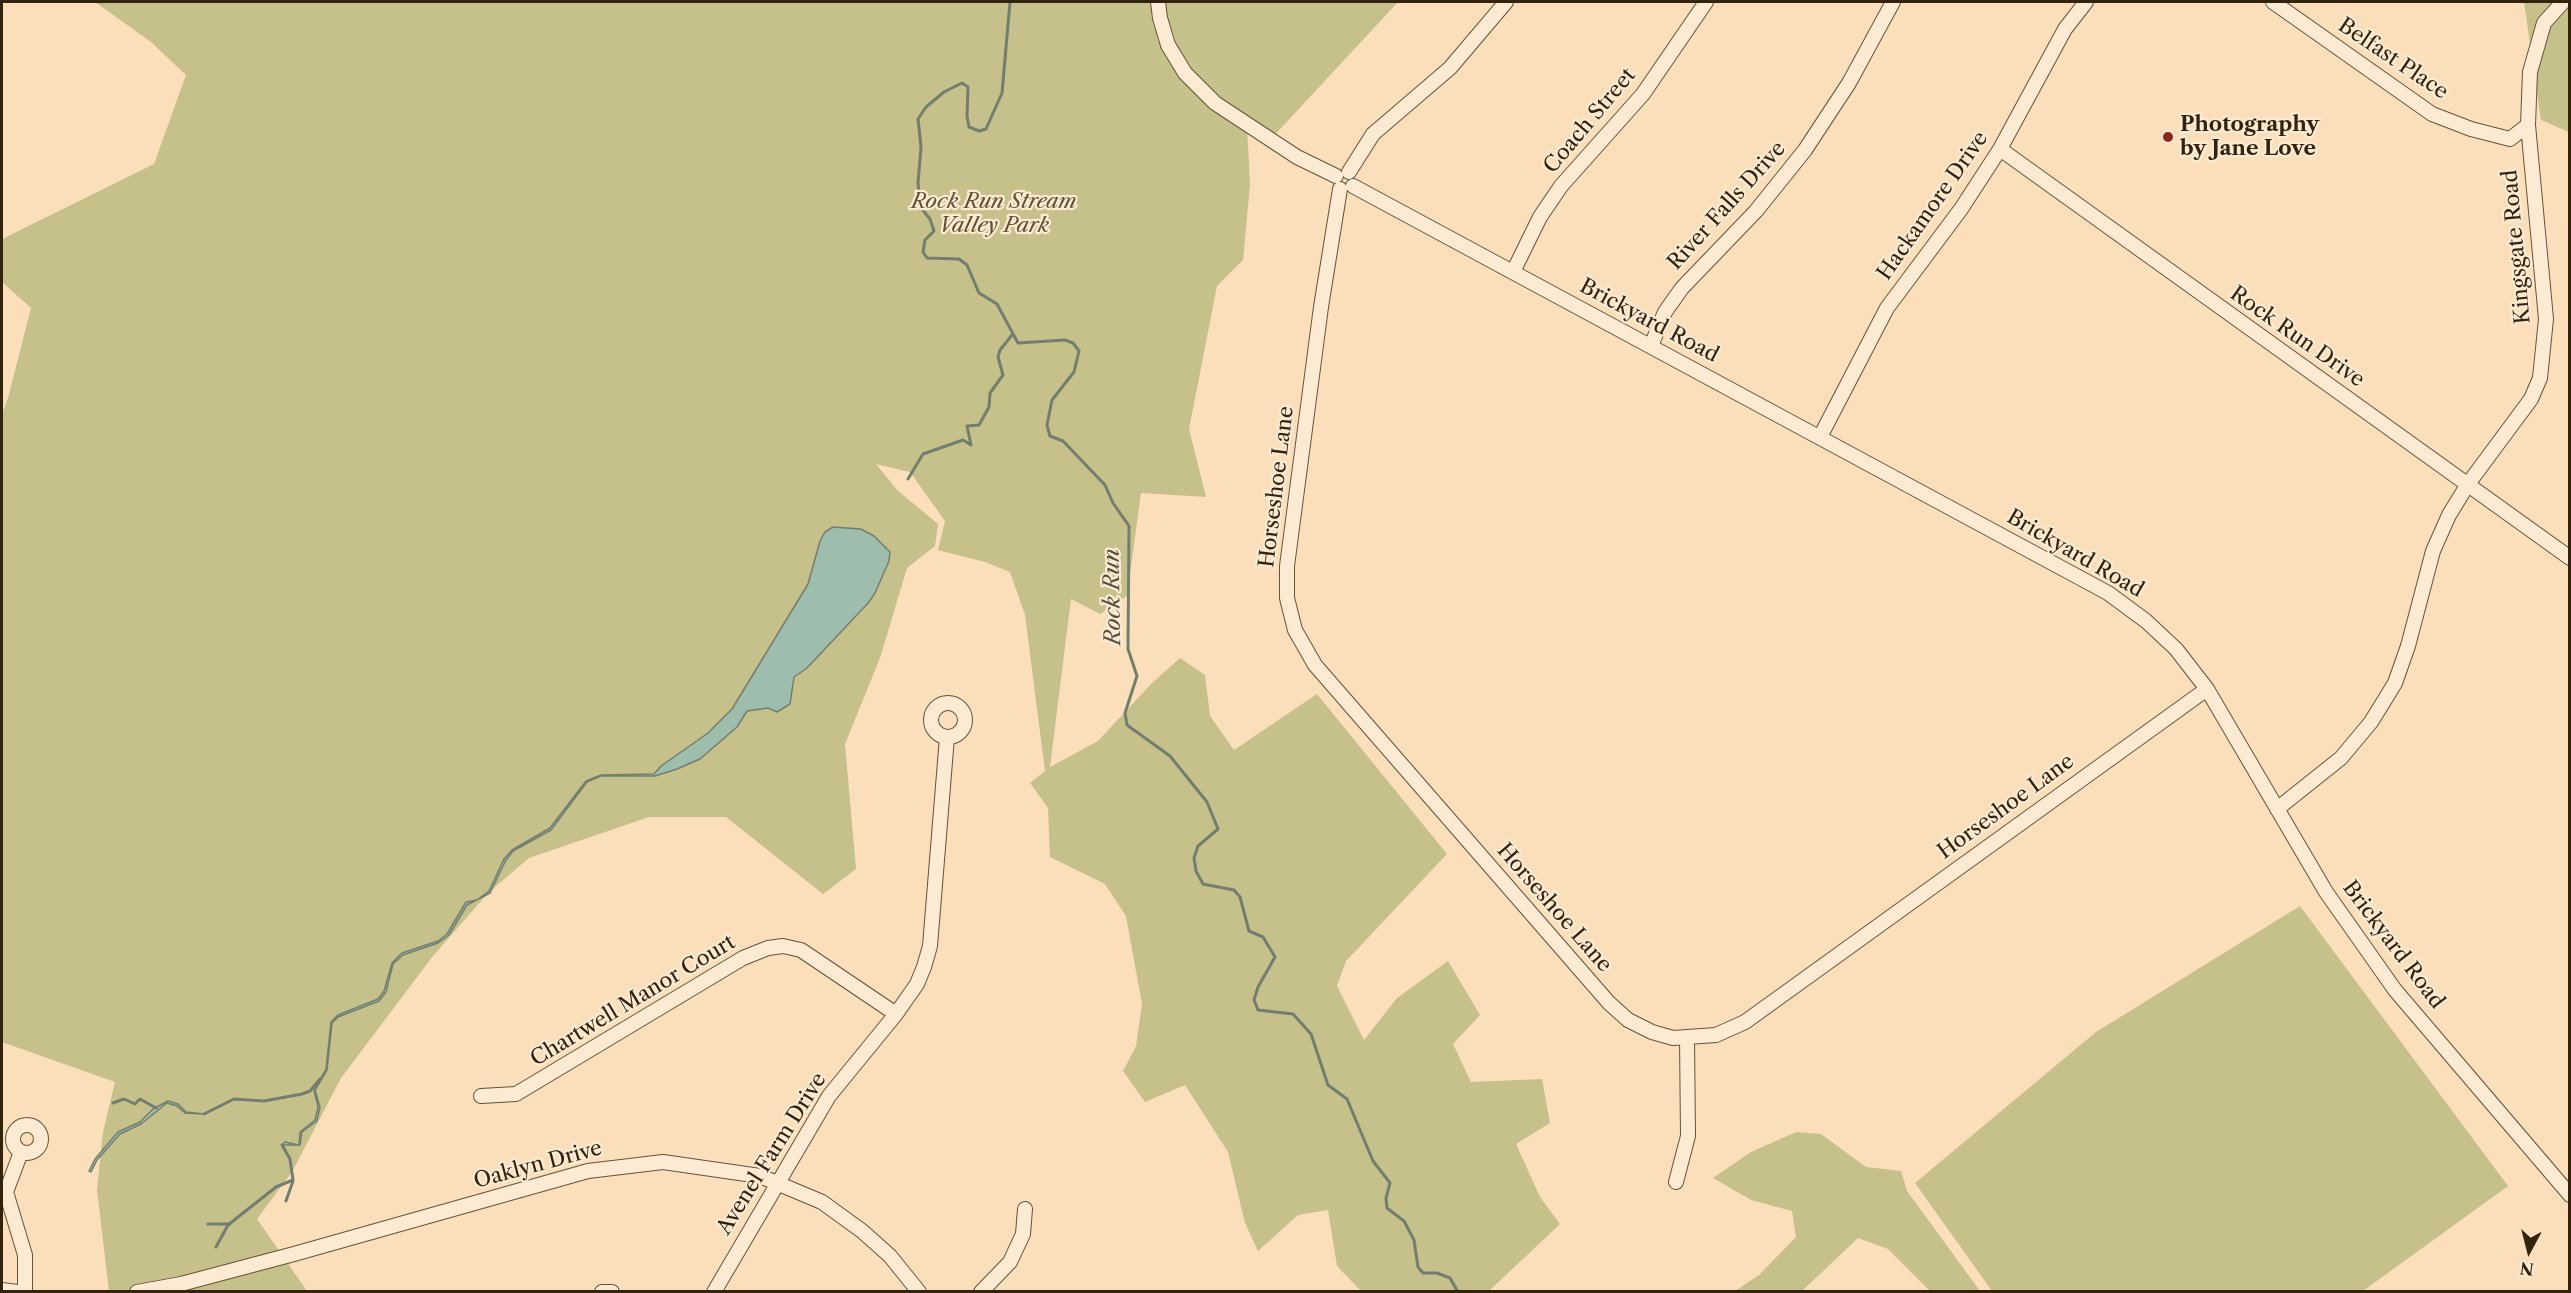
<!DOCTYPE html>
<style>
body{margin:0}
#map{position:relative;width:2571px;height:1293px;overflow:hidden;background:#fbdfba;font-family:"Libre Caslon Text",serif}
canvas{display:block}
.frame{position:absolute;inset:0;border:3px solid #32230f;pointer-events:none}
.north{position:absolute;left:2499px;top:1221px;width:60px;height:60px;-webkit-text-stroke:4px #fcead2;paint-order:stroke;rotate:187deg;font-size:16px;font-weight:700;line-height:24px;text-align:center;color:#32230f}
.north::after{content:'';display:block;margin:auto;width:21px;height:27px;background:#32230f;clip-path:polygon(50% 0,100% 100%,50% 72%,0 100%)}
</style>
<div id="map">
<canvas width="2571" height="1293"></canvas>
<div class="frame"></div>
<div class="north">N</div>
</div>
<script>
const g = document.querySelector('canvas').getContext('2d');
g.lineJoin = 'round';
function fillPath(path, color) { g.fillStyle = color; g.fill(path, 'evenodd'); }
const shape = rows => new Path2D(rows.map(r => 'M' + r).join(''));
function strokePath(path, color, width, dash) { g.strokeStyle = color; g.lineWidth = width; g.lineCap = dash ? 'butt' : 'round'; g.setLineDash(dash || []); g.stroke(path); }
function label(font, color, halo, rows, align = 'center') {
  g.font = font + ' "Libre Caslon Text",serif'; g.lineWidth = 4.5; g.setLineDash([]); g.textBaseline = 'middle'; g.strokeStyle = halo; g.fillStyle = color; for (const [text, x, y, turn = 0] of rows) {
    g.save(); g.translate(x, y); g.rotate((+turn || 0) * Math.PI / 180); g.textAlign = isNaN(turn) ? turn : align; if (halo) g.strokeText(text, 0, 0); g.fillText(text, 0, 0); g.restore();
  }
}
fillPath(shape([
 [95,2,1398,2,1270,140,1247,126,1250,184,1243,260,1217,286,1189,429,1206,497,1141,493,1127,596,1100,614,1071,599,1050,767,1098,741,1151,684,1180,658,1205,675,1210,716,1234,750,1317,694,1447,854,1346,961,1337,986,1364,1040,1397,998,1448,961,1480,1015,1453,1044,1471,1082,1542,1079,1550,1123,1516,1144,1540,1197,1560,1224,1489,1291,1361,1291,1337,1266,1328,1210,1298,1215,1258,1251,1245,1223,1228,1152,1185,1085,1145,1102,1123,1071,1136,1046,1142,1004,1126,916,1105,884,1050,857,1048,808,1030,783,1045,771,1025,615,1010,572,985,562,938,550,945,521,910,472,876,464,898,491,938,524,935,546,907,568,880,658,845,744,856,869,823,894,726,817,649,817,529,858,489,892,433,956,341,1078,292,1172,257,1219,307,1291,109,1291,97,1190,103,1132,115,1082,2,1042,2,414,8,398,31,308,2,282,2,239,154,164,186,75,151,42],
 [2524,2,2569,2,2569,132,2541,120],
 [2300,906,2508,1186,2363,1291,1992,1291,1915,1183,2096,1032],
 [1796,1132,1821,1134,1866,1167,1901,1171,1907,1191,1980,1291,1930,1291,1888,1249,1858,1238,1802,1291,1735,1291,1759,1275,1796,1237,1792,1211,1751,1200,1713,1178,1751,1152]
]), '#c6c08b');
const water = shape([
 [833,527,861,529,874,536,890,552,889,561,875,593,869,602,807,668,794,677,790,704,777,712,768,708,747,711,737,727,700,759,677,769,655,776,601,776,587,782,551,830,513,851,506,860,490,893,467,905,449,935,438,943,403,955,393,964,386,992,379,1001,338,1017,332,1023,327,1070,315,1090,320,1107,317,1121,302,1132,300,1145,282,1145,285,1142,299,1145,300,1132,315,1120,318,1107,314,1090,326,1069,331,1022,338,1015,378,999,384,991,392,963,402,953,438,941,447,934,466,902,477,900,489,891,504,859,512,850,550,828,586,781,601,775,654,774,661,766,708,733,732,709,808,584,820,541,825,532,833,527],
 [168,1101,178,1104,186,1112,204,1114,185,1113,177,1106,167,1103,141,1124,120,1134,97,1160,91,1172,89,1171,95,1159,118,1132,140,1122,153,1109,168,1101]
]);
fillPath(water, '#9fbdad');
strokePath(water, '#737f6e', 1.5);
strokePath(shape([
 [1010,2,1002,93,986,129,979,131,969,127,967,116,968,87,962,83,944,92,926,107,918,119,921,147,918,183,921,208,930,219,934,231,925,240,923,252,927,258,959,259,967,265,979,293,997,304,1018,343,1065,340,1073,343,1079,351,1074,372,1052,400,1047,425,1050,436,1063,441,1105,485,1113,503,1129,526,1128,649,1137,676,1125,713,1127,725,1170,756,1207,802,1218,829,1198,846,1194,858,1196,871,1203,884,1234,890,1240,897,1249,931,1263,937,1275,957,1258,987,1254,1000,1258,1010,1293,1014,1311,1034,1328,1085,1347,1099,1373,1161,1390,1183,1386,1198,1387,1208,1404,1221,1414,1240,1418,1267,1423,1273,1437,1273,1450,1278,1458,1292],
 [908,479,923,454,963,440,971,445,967,426,979,425,989,407,990,393,1003,375,998,357,1000,350,1012,335],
 [113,1103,124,1099,135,1104,140,1099,156,1108],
 [204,1114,234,1099,264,1101,302,1094,310,1091,320,1079],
 [286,1201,293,1181],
 [208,1224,230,1224],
 [216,1247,228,1225,276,1187,293,1180,290,1159,282,1145]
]), '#737f6e', 3);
const minor = shape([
 [1158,2,1160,18,1168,45,1185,73,1215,103,1297,157,1336,176],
 [2273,2,2432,114,2471,129,2510,139,2528,125],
 [2000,149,2570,558],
 [1349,172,1373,134,1450,68,1506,2],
 [1353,186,2108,593,2146,621,2176,649,2207,689,2326,892,2395,990,2570,1195],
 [1340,189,1321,307,1287,566,1287,598,1295,630,1315,665,1609,1003,1628,1020,1652,1032,1673,1038,1716,1035,1745,1022,2207,689],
 [1513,272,1540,217,1561,186,1643,94,1706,2],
 [1651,346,1665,312,1682,288,1756,211,1805,150,1849,83,1893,2],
 [1820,437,1887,308,1961,209,2000,149,2065,29,2086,2],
 '931 720a17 17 0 1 1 34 0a17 17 0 1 1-34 0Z',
 [2277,809,2341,758,2371,722,2384,701,2395,683,2408,646,2433,551,2449,515,2468,484,2531,399,2540,378,2546,319,2528,125,2530,72,2544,23,2563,2],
 [481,1096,516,1094,743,958,768,948,783,946,801,950,896,1014],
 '13 1139a14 14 0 1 1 28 0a14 14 0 1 1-28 0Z',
 [21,1152,6,1192,25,1255,25,1292],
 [1676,1182,1688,1136,1687,1037],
 [2,1290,17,1292],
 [137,1292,181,1284,294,1254,588,1171,663,1162,760,1176,822,1202,862,1231,890,1256,919,1292],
 [602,1292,612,1292],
 [714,1292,829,1096,896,1014,917,984,924,967,930,946,947,737],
 [981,1292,1010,1262,1023,1234,1025,1209]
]);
strokePath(minor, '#64523a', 16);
strokePath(minor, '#fcead2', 14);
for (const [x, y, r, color] of [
 [2168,137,6,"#8f2418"]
]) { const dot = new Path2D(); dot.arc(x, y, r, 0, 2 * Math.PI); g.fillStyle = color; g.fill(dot); strokePath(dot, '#fcead2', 2); }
label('21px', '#32230f', '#fcead2', [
 ["Belfast Place",2393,59,34],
 ["Coach Street",1590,121,-50],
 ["River Falls Drive",1727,206,-48],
 ["Hackamore Drive",1933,206,-55],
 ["Kingsgate Road",2517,247,-95],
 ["Brickyard Road",1649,321,28],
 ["Rock Run Drive",2297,337,35],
 ["Horseshoe Lane",1277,487,-83],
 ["Brickyard Road",2075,554,30],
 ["Horseshoe Lane",2006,807,-36],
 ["Horseshoe Lane",1554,908,49],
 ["Brickyard Road",2393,945,53],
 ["Chartwell Manor Court",633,1001,-31],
 ["Avenel Farm Drive",772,1154,-58],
 ["Oaklyn Drive",538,1165,-15]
]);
label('bold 21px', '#32230f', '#fcead2', [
 ["Photography",2180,125],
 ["by Jane Love",2180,149]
], 'left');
label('italic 21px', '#5e5234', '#fcead2', [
 ["Rock Run Stream",994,202],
 ["Valley Park",994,226]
]);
label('italic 22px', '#53513e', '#fcead2', [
 ["Rock Run",1113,597,-91]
]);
</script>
